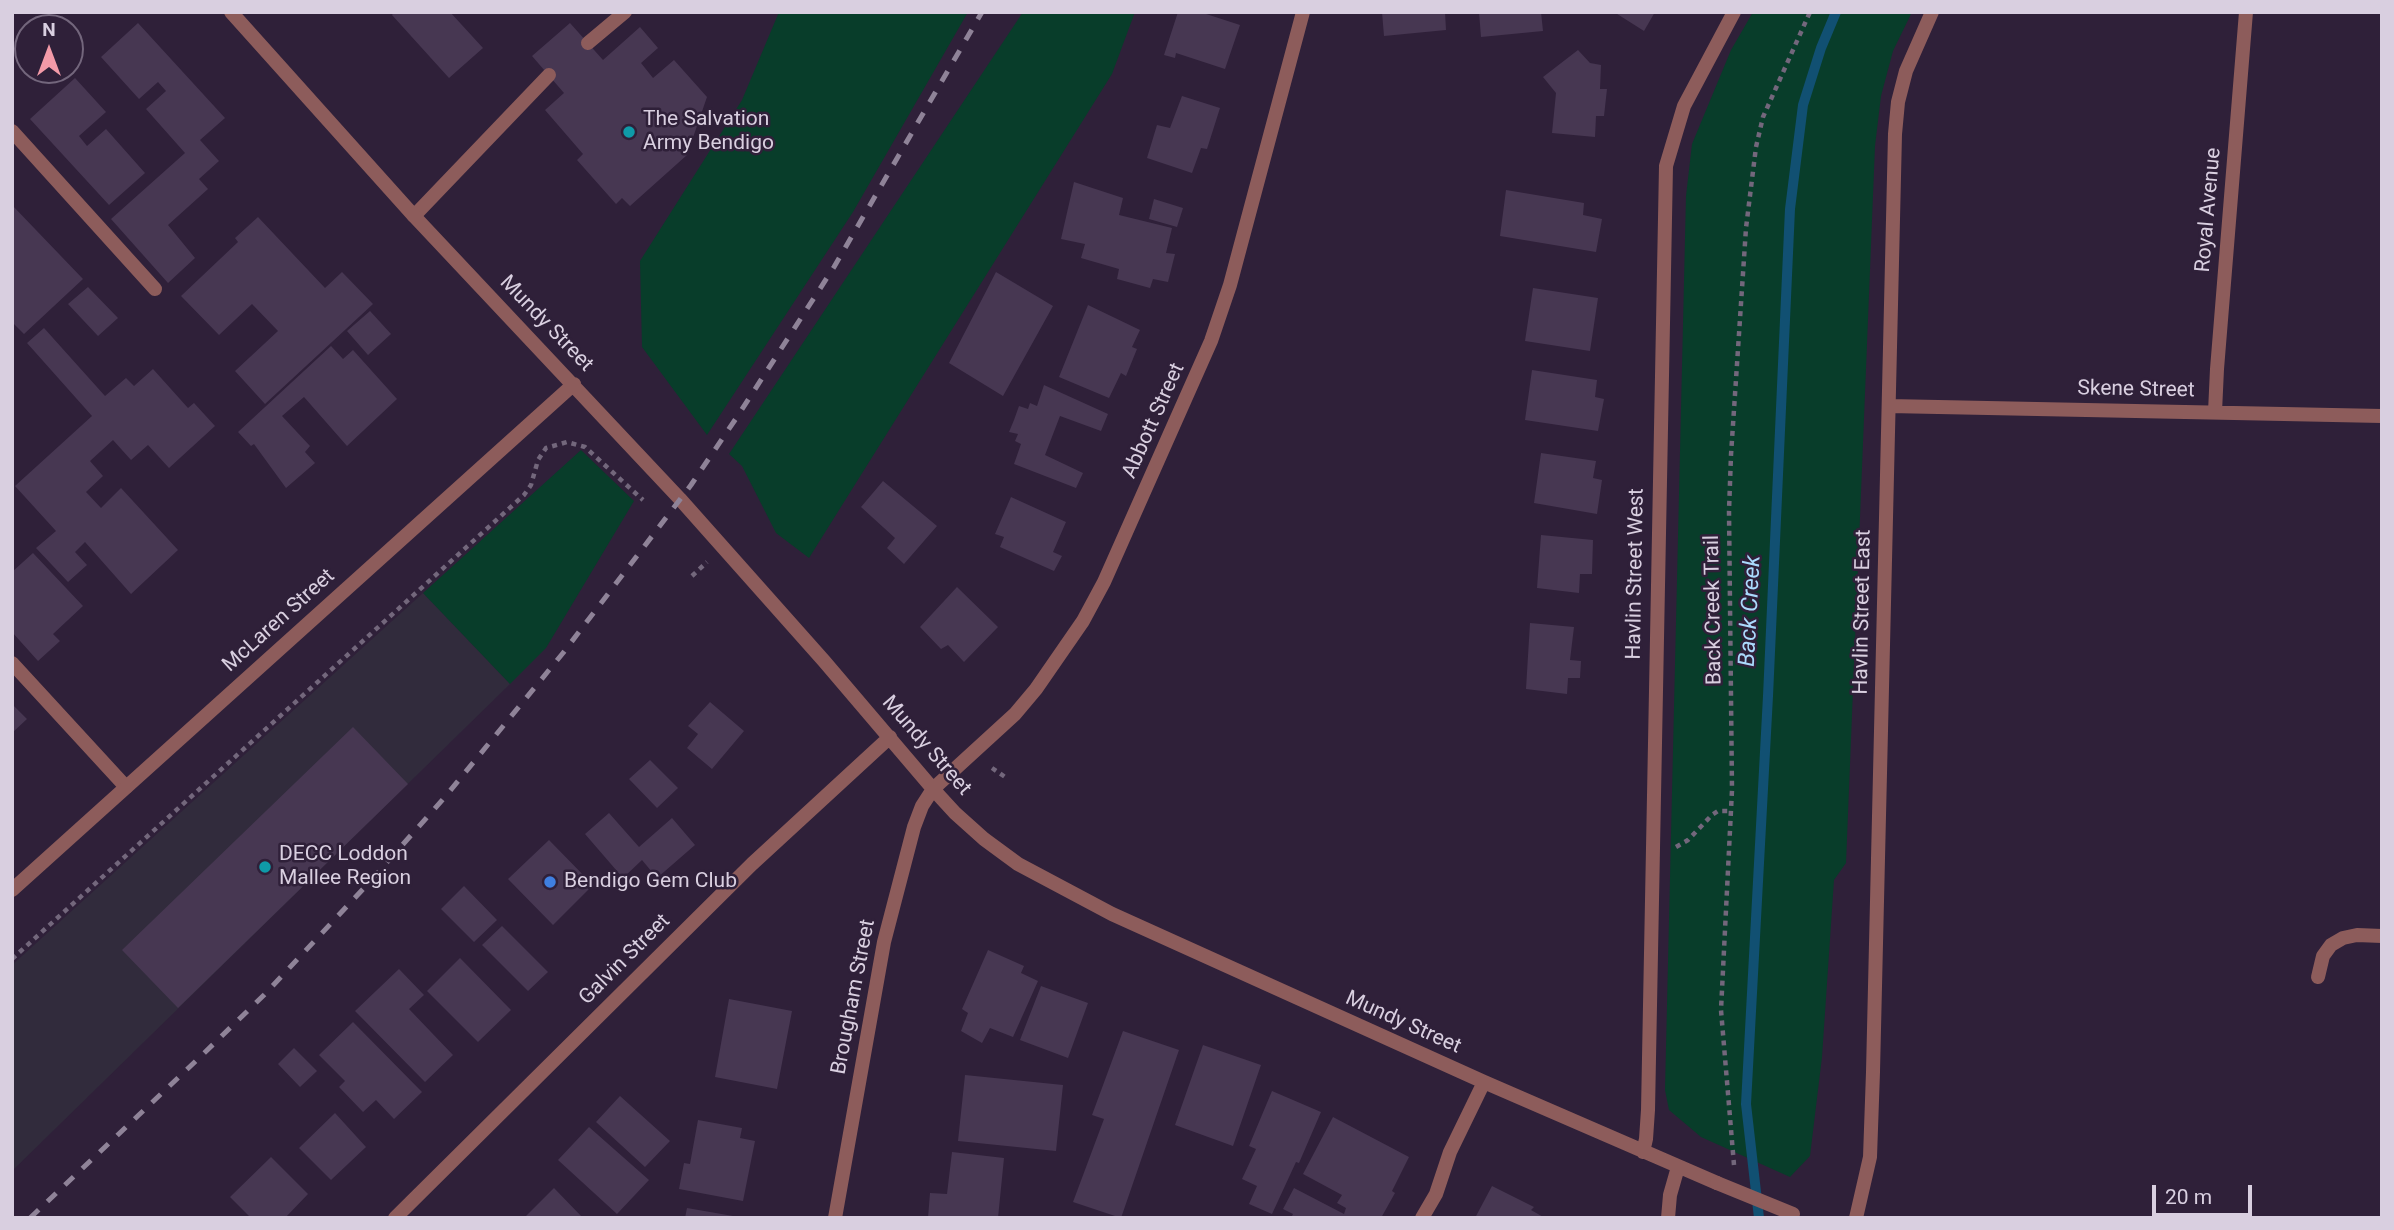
<!DOCTYPE html>
<style>
body{margin:0}
#map{position:relative;width:2394px;height:1230px;overflow:hidden;background:#2f2039;font-family:Roboto,sans-serif}
canvas{display:block}
.frame{position:absolute;inset:0;border:14px solid #d9cfe0;pointer-events:none}
.north{position:absolute;left:14px;top:14px;width:70px;height:70px;box-sizing:border-box;background:#2f2039;border:2px solid #73667c;border-radius:50%;rotate:0deg;font-size:19px;font-weight:700;line-height:28px;text-align:center;color:#d9cfe0}
.north::after{content:'';display:block;margin:auto;width:24px;height:32px;background:#f39aa8;clip-path:polygon(50% 0,100% 100%,50% 72%,0 100%)}
.scale{position:absolute;left:2152px;top:1185px;width:100px;height:32px;box-sizing:border-box;border:4px solid #d9cfe0;border-top:0;padding-left:9px;font-size:21px;line-height:24px;white-space:nowrap;color:#d9cfe0;-webkit-text-stroke:5px #2f2039;paint-order:stroke}
</style>
<div id="map">
<canvas width="2394" height="1230"></canvas>
<div class="frame"></div>
<div class="north">N</div>
<div class="scale">20 m</div>
</div>
<script>
const g = document.querySelector('canvas').getContext('2d');
g.lineJoin = 'round';
function fillPath(path, color) { g.fillStyle = color; g.fill(path, 'evenodd'); }
const shape = rows => new Path2D(rows.map(r => 'M' + r).join(''));
function strokePath(path, color, width, dash) { g.strokeStyle = color; g.lineWidth = width; g.lineCap = dash ? 'butt' : 'round'; g.setLineDash(dash || []); g.stroke(path); }
function label(font, color, halo, rows, align = 'center') {
  g.font = font + ' Roboto,sans-serif'; g.lineWidth = 5; g.setLineDash([]); g.textBaseline = 'middle'; g.strokeStyle = halo; g.fillStyle = color; for (const [text, x, y, turn = 0] of rows) {
    g.save(); g.translate(x, y); g.rotate((+turn || 0) * Math.PI / 180); g.textAlign = isNaN(turn) ? turn : align; if (halo) g.strokeText(text, 0, 0); g.fillText(text, 0, 0); g.restore();
  }
}
fillPath(shape([
 [423,593,510,684,12,1171,12,965]
]), '#312b3c');
fillPath(shape([
 [779,12,968,12,853,212,707,435,642,347,640,261,742,100],
 [1023,12,1135,12,1112,74,809,558,776,533,742,466,729,454],
 [1753,12,1912,12,1893,51,1881,96,1875,146,1846,863,1834,880,1822,1057,1810,1156,1790,1177,1701,1137,1669,1110,1665,1090,1686,196,1692,144,1731,50],
 [581,450,634,501,546,648,510,684,423,593]
]), '#083d2a');
strokePath(shape([
 [1759,1218,1746,1104,1768,696,1790,209,1803,105,1821,48,1836,12]
]), '#115072', 10);
fillPath(shape([
 [394,12,450,12,483,48,449,78,392,15],
 [1178,12,1200,12,1240,25,1225,69,1176,53,1175,58,1164,55],
 [1382,12,1445,12,1446,30,1384,36],
 [1479,12,1541,12,1543,31,1481,37],
 [1614,12,1655,12,1644,31],
 [138,23,225,118,200,140,219,161,199,179,208,189,168,225,195,258,168,283,111,219,185,153,146,109,166,91,158,82,139,99,101,57],
 [570,23,603,60,640,27,658,48,641,63,653,78,674,60,707,97,687,155,630,206,622,198,616,204,577,160,583,154,545,110,564,93,532,56],
 [1578,50,1590,63,1601,65,1600,89,1607,89,1604,116,1596,116,1595,137,1552,133,1556,93,1543,77],
 [75,78,106,112,79,136,87,146,106,129,145,173,109,205,30,119],
 [1182,96,1220,108,1207,149,1201,148,1192,173,1147,158,1157,125,1170,128],
 [1074,182,1123,198,1119,215,1172,228,1166,253,1175,254,1168,282,1153,279,1150,288,1117,279,1119,269,1081,258,1085,244,1061,239],
 [1506,190,1584,203,1583,215,1602,219,1596,252,1500,236],
 [1154,199,1183,208,1177,227,1149,219],
 [12,205,83,279,24,334,12,322],
 [258,217,325,288,342,272,373,304,265,404,235,371,278,331,252,304,219,335,181,296,238,242,235,238],
 [996,272,1053,306,1003,396,949,363],
 [88,287,118,318,98,336,68,304],
 [1533,288,1598,298,1590,351,1525,341],
 [1088,305,1140,330,1132,347,1137,349,1126,376,1121,373,1109,398,1059,377],
 [370,311,391,334,368,355,347,331],
 [44,328,105,396,126,378,134,386,153,369,188,408,194,403,215,426,169,468,148,445,131,460,113,440,90,461,103,476,86,492,101,508,121,488,178,550,131,594,85,542,75,552,87,565,68,582,36,548,56,531,15,486,92,416,27,343],
 [331,346,343,359,353,350,397,399,347,446,304,397,282,416,310,446,305,452,315,463,286,488,254,444,251,446,238,432],
 [1532,370,1597,380,1595,397,1604,399,1598,431,1525,420],
 [1044,385,1108,414,1101,431,1060,416,1045,455,1083,473,1076,488,1014,464,1021,444,1015,441,1018,434,1009,432,1014,420,1019,406,1028,409,1030,403,1037,406],
 [1541,453,1596,461,1593,478,1602,480,1597,514,1534,503],
 [883,481,937,526,904,564,887,548,895,538,861,507],
 [1011,497,1066,522,1053,552,1062,556,1054,571,1000,547,1004,537,995,534],
 [1541,535,1593,540,1592,574,1580,574,1579,593,1537,588],
 [33,553,83,606,53,634,60,641,38,661,12,632,12,572],
 [957,587,998,627,964,662,948,645,941,649,920,627],
 [1530,623,1574,627,1570,660,1581,661,1580,678,1568,678,1567,694,1526,689],
 [710,702,744,731,712,769,687,748,698,734,688,726],
 [12,704,27,719,12,733],
 [353,727,408,784,178,1008,122,950],
 [650,760,678,788,657,808,629,779],
 [609,813,639,847,672,818,695,845,657,878,642,860,623,878,585,834],
 [549,840,593,885,553,925,508,879],
 [464,886,497,920,474,942,441,909],
 [502,926,548,972,528,991,482,945],
 [988,950,1024,966,1021,973,1038,981,1013,1037,990,1028,982,1043,961,1031,968,1013,962,1009],
 [460,958,511,1010,478,1042,427,991],
 [399,969,424,995,409,1009,453,1055,425,1082,355,1011],
 [1041,986,1088,1003,1068,1058,1020,1040],
 [729,999,792,1011,777,1089,715,1077],
 [353,1022,422,1092,394,1119,376,1100,363,1112,339,1087,345,1081,319,1055],
 [1123,1031,1179,1050,1121,1218,1073,1202,1104,1119,1092,1115],
 [1203,1045,1261,1065,1233,1146,1175,1125],
 [294,1048,317,1071,300,1087,278,1064],
 [965,1075,1063,1085,1056,1151,958,1141],
 [1272,1091,1321,1112,1299,1163,1296,1162,1272,1214,1249,1204,1257,1186,1242,1179,1256,1149,1249,1146],
 [620,1096,670,1141,645,1167,596,1122],
 [335,1113,366,1147,331,1180,299,1148],
 [1333,1117,1409,1157,1392,1191,1395,1193,1381,1218,1291,1218,1293,1214,1283,1209,1294,1188,1344,1214,1346,1208,1337,1203,1342,1195,1303,1174],
 [698,1120,742,1128,740,1138,755,1141,743,1201,679,1189,684,1163,690,1164],
 [589,1127,649,1180,617,1214,558,1160],
 [952,1152,1004,1158,998,1218,928,1218,930,1193,947,1194],
 [271,1157,308,1194,285,1218,251,1218,230,1197],
 [1492,1186,1534,1207,1531,1210,1545,1218,1475,1218],
 [554,1188,583,1218,524,1218],
 [687,1208,733,1216,733,1218,685,1218]
]), '#473752');
strokePath(shape([
 [692,576,707,562],
 [992,768,1008,779],
 [1676,847,1688,840,1712,815,1718,811,1731,811],
 [12,959,524,495,531,485,538,460,546,448,567,442,585,447,643,500],
 [1734,1165,1721,1010,1732,790,1729,511,1731,455,1746,228,1756,147,1763,117,1810,12]
]), '#73677c', 4.5, [5, 5]);
strokePath(shape([
 [588,43,625,12],
 [12,131,155,289],
 [414,216,549,75],
 [12,663,126,787],
 [2318,977,2323,956,2331,945,2343,938,2357,935,2382,936]
]), '#8d5c5b', 14);
strokePath(shape([
 [231,12,414,216,680,499,824,661,933,789,955,813,984,839,1018,864,1112,914,1484,1082,1717,1183],
 [1889,406,2382,416],
 [2215,412,2217,369,2246,12],
 [12,890,574,384],
 [1643,1152,1646,1139,1648,1110,1666,166,1684,106,1734,12],
 [395,1218,752,864,890,737],
 [835,1218,884,942,914,827,922,806,933,789,1015,714,1036,689,1083,621,1104,582,1211,341,1230,285,1303,12],
 [1422,1218,1436,1194,1450,1152,1484,1082],
 [1668,1218,1670,1195,1678,1167],
 [1856,1218,1870,1157,1873,1072,1895,134,1898,102,1906,71,1932,12]
]), '#8d5c5b', 14);
strokePath(shape([
 [30,1218,199,1058,264,995,365,887,445,797,563,653,691,485,737,417,834,267,982,12]
]), '#8f8398', 5, [12, 12]);
strokePath(shape([
 [1717,1183,1793,1214]
]), '#8d5c5b', 14);
for (const [x, y, r, color] of [
 [629,132,7,"#0f9aa8"],
 [265,867,7,"#0f9aa8"],
 [550,882,7,"#3f7fe0"]
]) { const dot = new Path2D(); dot.arc(x, y, r, 0, 2 * Math.PI); g.fillStyle = color; g.fill(dot); strokePath(dot, '#2f2039', 2.5); }
label('21px', '#d9cfe0', '#2f2039', [
 ["The Salvation",643,120],
 ["Army Bendigo",643,144],
 ["DECC Loddon",279,855],
 ["Mallee Region",279,879],
 ["Bendigo Gem Club",564,882]
], 'left');
label('21px', '#d9cfe0', '#2f2039', [
 ["Royal Avenue",2209,210,-85],
 ["Mundy Street",546,324,46],
 ["Skene Street",2136,390,1],
 ["Abbott Street",1154,421,-66],
 ["Havlin Street West",1636,574,-89],
 ["Back Creek Trail",1714,610,-91],
 ["Havlin Street East",1863,612,-89],
 ["McLaren Street",279,621,-42],
 ["Mundy Street",926,746,49],
 ["Galvin Street",625,960,-45],
 ["Brougham Street",854,997,-79],
 ["Mundy Street",1403,1023,24]
]);
label('italic 23px', '#aadafc', '#2f2039', [
 ["Back Creek",1751,611,-87]
]);
</script>
